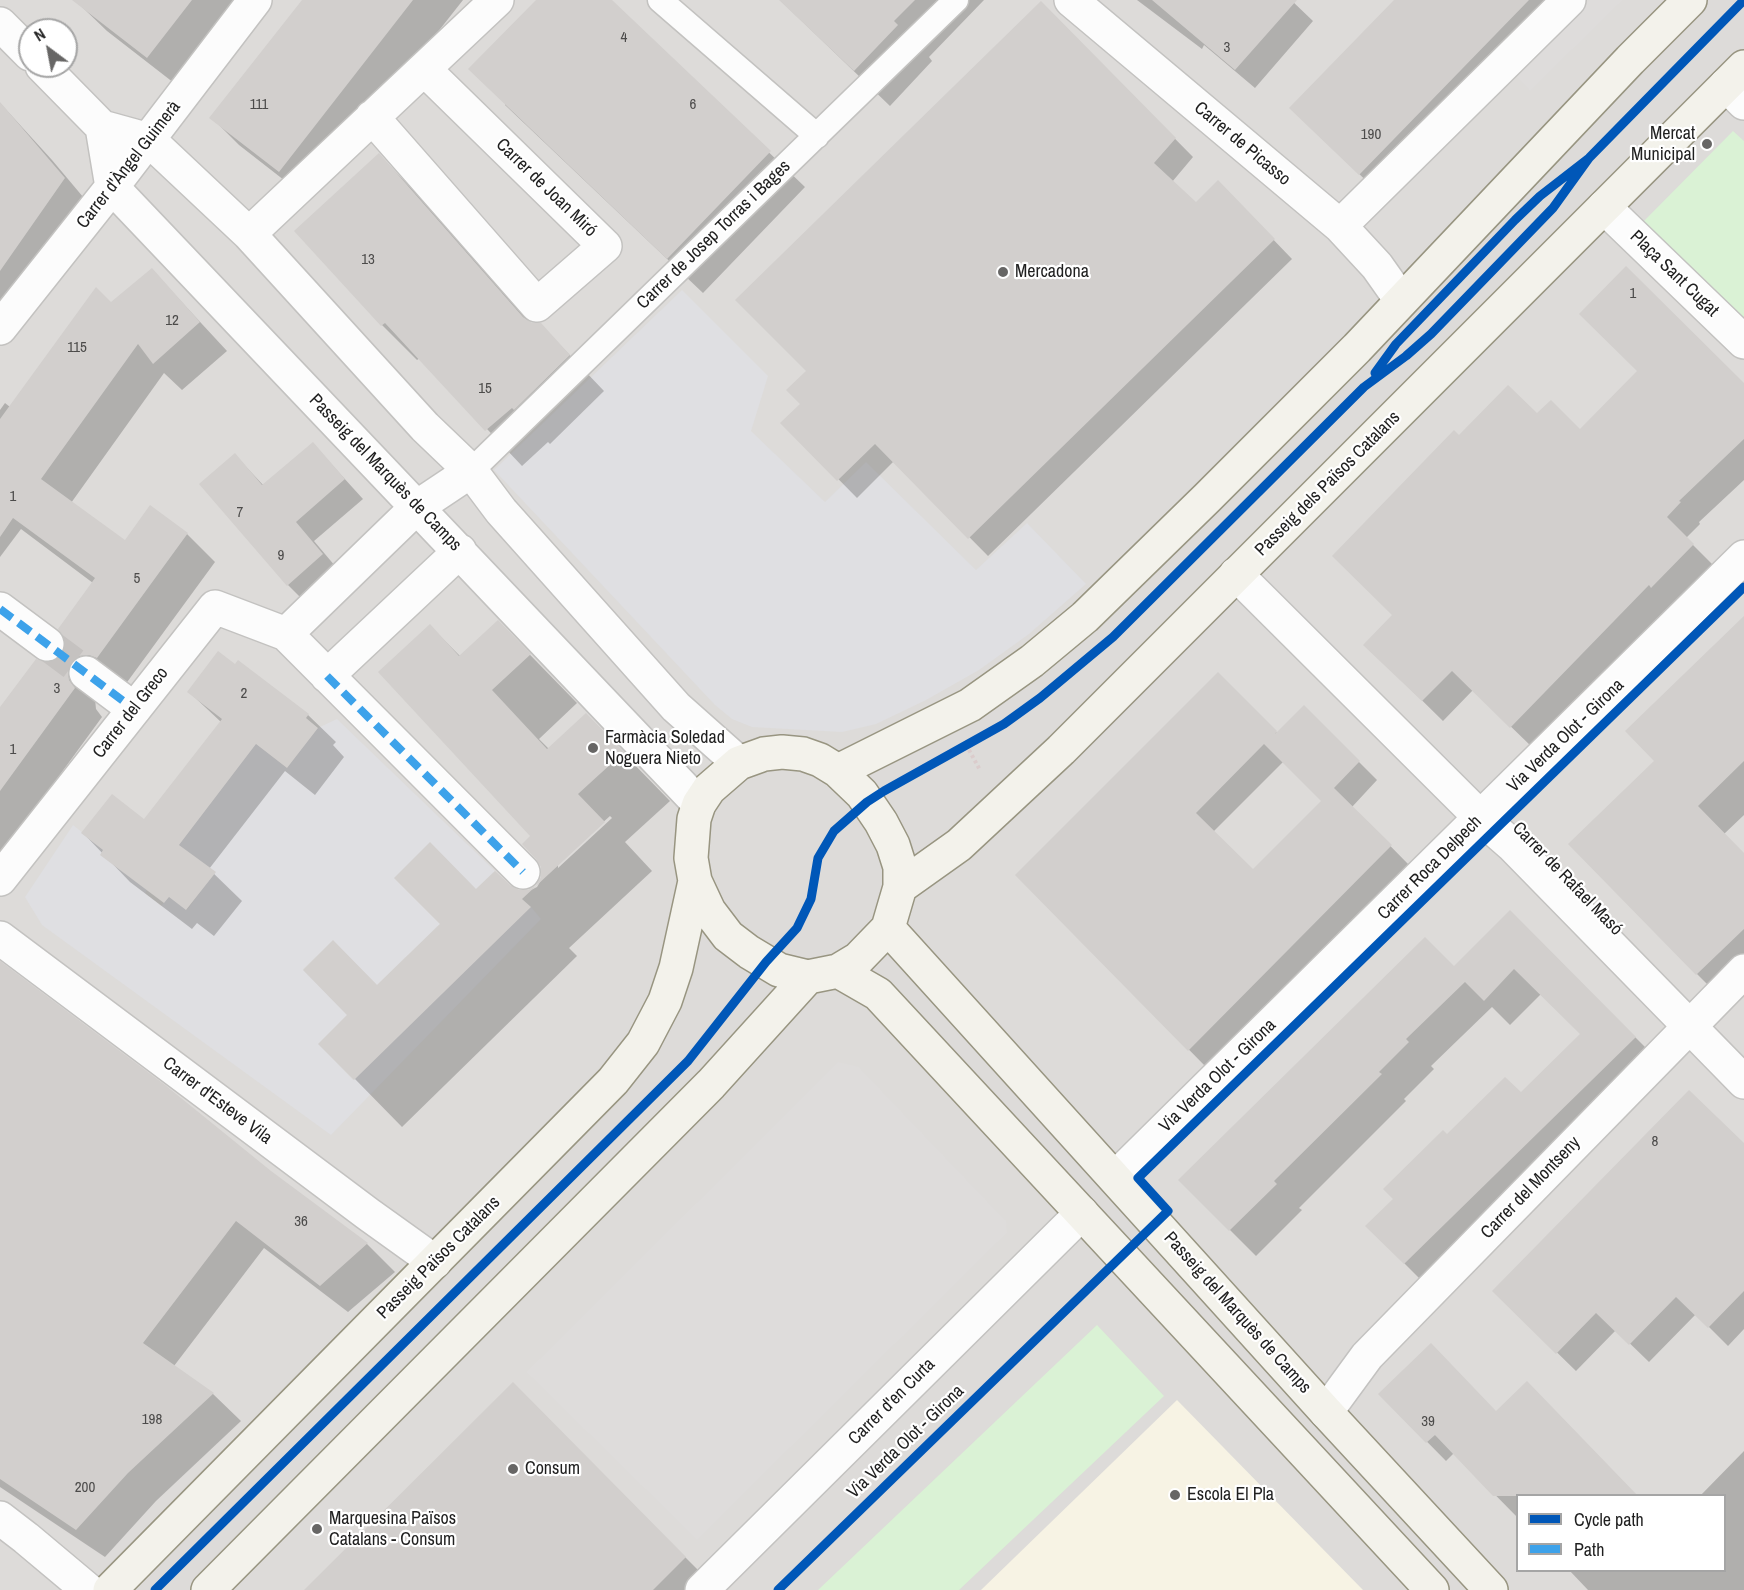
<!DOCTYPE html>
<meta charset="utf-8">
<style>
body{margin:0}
#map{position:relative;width:1744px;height:1590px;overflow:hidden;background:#eeebe8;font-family:"Archivo Narrow",sans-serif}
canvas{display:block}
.legend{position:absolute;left:1516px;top:1494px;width:210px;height:78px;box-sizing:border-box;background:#fff;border:2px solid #a5a5a5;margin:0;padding:8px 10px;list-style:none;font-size:18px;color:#1f1f1f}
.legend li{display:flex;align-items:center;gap:12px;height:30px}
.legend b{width:30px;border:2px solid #a5a5a5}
.north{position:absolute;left:18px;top:18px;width:60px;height:60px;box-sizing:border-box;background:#fff;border:2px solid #a5a5a5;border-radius:50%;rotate:328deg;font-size:16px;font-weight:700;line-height:24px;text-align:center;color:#1f1f1f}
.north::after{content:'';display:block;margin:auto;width:21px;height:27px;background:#676665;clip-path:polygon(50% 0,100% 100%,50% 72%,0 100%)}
</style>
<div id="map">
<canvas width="1744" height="1590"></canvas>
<ul class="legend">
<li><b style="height:8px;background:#0057b8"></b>Cycle path</li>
<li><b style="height:8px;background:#3da2ea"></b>Path</li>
</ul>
<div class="north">N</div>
</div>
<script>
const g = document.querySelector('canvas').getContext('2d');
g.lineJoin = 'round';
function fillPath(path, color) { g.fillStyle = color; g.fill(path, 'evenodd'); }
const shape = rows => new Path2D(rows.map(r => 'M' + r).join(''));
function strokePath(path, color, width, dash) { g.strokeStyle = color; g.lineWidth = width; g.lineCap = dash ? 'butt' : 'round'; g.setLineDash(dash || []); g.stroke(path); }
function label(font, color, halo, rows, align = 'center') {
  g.font = font + ' "Archivo Narrow",sans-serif'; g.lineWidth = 4.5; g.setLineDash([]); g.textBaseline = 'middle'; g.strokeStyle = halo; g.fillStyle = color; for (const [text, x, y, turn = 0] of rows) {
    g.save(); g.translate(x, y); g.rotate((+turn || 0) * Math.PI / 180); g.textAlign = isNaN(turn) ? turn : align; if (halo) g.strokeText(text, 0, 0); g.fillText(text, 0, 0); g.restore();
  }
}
fillPath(shape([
 [0,0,1744,0,1744,1590,0,1590],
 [30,30,66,30,66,66,30,66],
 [1518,1496,1724,1496,1724,1570,1518,1570]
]), '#dddbd9');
fillPath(shape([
 [1177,1400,1363,1590,981,1590]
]), '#f7f3e4');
fillPath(shape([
 [1733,131,1744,141,1744,326,1641,224],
 [1097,1325,1164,1396,959,1590,818,1590]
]), '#daf2d5');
fillPath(shape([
 [1590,0,1623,0,1530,91,1514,74],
 [838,1062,859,1067,1006,1221,1007,1233,697,1540,526,1372]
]), '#dedcdb');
fillPath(shape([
 [682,290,768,376,751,431,825,502,866,462,976,570,1027,523,1086,584,1029,634,979,670,926,700,876,724,842,732,752,727,732,719,715,705,494,470],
 [337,719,495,871,476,889,394,878,440,924,377,985,333,941,303,969,347,1015,319,1044,353,1080,531,907,541,919,331,1135,42,925,25,897,73,825,150,886,145,893,161,906,169,897,187,910,215,872,179,845,256,744,287,768,318,728]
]), '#dfdfe2');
fillPath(shape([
 [84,0,239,0,174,83,107,31,80,5],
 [304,0,463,0,307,198,239,145,211,117],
 [538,0,610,0,805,187,703,293,505,105],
 [780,0,984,0,929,57,932,61,890,106],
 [1137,0,1291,0,1313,21,1255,88,1204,45,1202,49],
 [1396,0,1560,0,1378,192,1309,126],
 [1041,3,1193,157,1172,182,1196,204,1218,182,1292,259,988,556,894,461,857,498,783,423,802,404,808,371],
 [0,103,52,160,94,210,0,342],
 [379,155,414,191,531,324,541,325,604,391,550,444,548,442,522,466,420,358,417,360,382,325],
 [152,270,227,351,182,390,164,373,71,503,125,542,187,534,215,562,125,685,95,699,96,709,102,717,0,857,0,709,44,664,54,663,64,656,93,583,21,529,0,557,0,410,5,403,10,407,111,304],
 [1744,385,1744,480,1699,522,1700,524,1686,538,1714,566,1673,607,1671,605,1532,747,1473,690,1443,721,1386,665,1394,616,1459,437,1537,415,1580,431],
 [313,444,363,499,314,541,341,573,306,603,288,585,235,455,264,486],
 [1744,618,1744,815,1724,834,1744,854,1744,982,1724,1001,1697,974,1656,761],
 [498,622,577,703,539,739,549,749,586,715,670,801,625,842,652,871,569,948,577,956,402,1127,355,1079,377,986,509,886,518,892,529,891,537,887,543,877,543,867,533,836,430,626,461,657],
 [610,816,612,818,558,868,558,863],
 [1218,674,1277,733,1304,707,1377,780,1352,807,1409,865,1207,1068,1017,875],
 [1284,761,1323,801,1253,871,1213,832],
 [189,692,308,715,336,742,333,745,344,757,315,795,285,771,209,869,242,901,214,936,197,923,192,929,130,882,83,833,144,821,221,722],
 [1510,912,1661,1063,1430,1289,1367,1226,1395,1199,1447,1136,1521,1095,1582,1034,1541,994,1510,1025,1492,1007,1431,1066,1434,1069,1404,1099,1406,1101,1299,1208,1302,1210,1256,1256,1180,1180,1454,968],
 [0,962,270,1172,367,1244,395,1272,348,1312,264,1248,174,1366,213,1394,241,1421,156,1501,105,1557,0,1487],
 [1744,1143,1744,1329,1728,1346,1696,1314,1649,1362,1616,1330,1576,1371,1494,1291],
 [513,1385,704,1576,690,1590,306,1590],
 [1380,1394,1518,1496,1518,1518,1454,1453,1446,1461],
 [1744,1451,1744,1590,1588,1590,1569,1570,1724,1570,1724,1496,1700,1496]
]), '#0003');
fillPath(shape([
 [72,0,192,0,147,58],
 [302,0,413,0,279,172,209,118],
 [536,0,612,0,771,151,667,259,468,69],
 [779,0,915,0,894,21,898,25,854,71],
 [1152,0,1297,0,1235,70],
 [1394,0,1529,0,1359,175,1289,108],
 [1041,1,1176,138,1154,163,1196,202,1218,180,1275,239,968,539,875,444,837,481,780,423,800,404,786,390,806,371,735,300],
 [0,102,65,178,0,271],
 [379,153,523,317,532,323,541,323,570,355,514,410,512,408,485,431,385,323,381,326,294,231],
 [1626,266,1744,383,1744,439,1679,501,1681,502,1667,517,1694,544,1651,588,1649,585,1510,728,1452,671,1422,701,1363,645,1392,615,1332,556,1454,430,1459,435,1508,385,1537,413,1551,400,1580,429,1637,371,1579,314],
 [152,268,200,322,153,364,138,344,41,479,125,540,150,505,188,533,97,658,89,655,79,656,71,662,68,670,69,680,75,688,0,791,0,707,36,659,44,662,54,661,62,655,65,647,64,637,58,629,95,578,13,518,0,537,0,419,96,287,111,302],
 [313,442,345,479,296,522,323,554,287,586,199,484,235,453,262,485],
 [1744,616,1744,761,1698,806,1744,853,1744,929,1696,975,1568,844,1654,761,1625,731],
 [498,620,531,654,492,690,547,749,586,713,624,752,578,794,605,822,522,899,531,907,354,1080,318,1044,347,1015,303,970,333,940,377,985,440,924,394,878,430,842,476,889,495,871,510,885,519,890,528,890,536,886,541,877,541,867,536,859,522,844,530,836,378,672,430,624,459,656],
 [218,651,235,664,238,660,309,714,306,718,318,728,287,768,256,744,179,845,216,872,186,910,169,897,164,903,100,855,103,850,81,833,112,794,144,819,222,719,187,692],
 [1218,672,1277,731,1275,734,1304,705,1360,761,1334,788,1392,845,1188,1051,1015,875],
 [1264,744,1321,801,1253,869,1196,813],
 [1510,910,1636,1037,1404,1264,1365,1226,1393,1199,1383,1189,1443,1130,1447,1134,1505,1077,1521,1092,1580,1034,1514,969,1484,1001,1465,982,1406,1039,1409,1042,1379,1072,1382,1074,1274,1181,1277,1184,1229,1231,1178,1180,1425,937,1454,966],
 [0,961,165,1085,271,1171,368,1243,320,1286,236,1221,143,1343,214,1393,128,1473,76,1530,0,1479],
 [1689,1090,1744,1143,1744,1291,1708,1328,1676,1297,1629,1345,1596,1313,1556,1354,1492,1291],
 [1431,1343,1496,1411,1527,1381,1638,1496,1493,1496,1435,1435,1426,1443,1378,1394],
 [513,1382,686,1557,653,1590,304,1590]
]), '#d2cfcd');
strokePath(shape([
 [47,644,86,673]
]), '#c5c2c0', 33, [33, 16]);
const service = shape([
 [660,0,817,136],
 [471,471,956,0]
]);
const pedestrian = shape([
 [0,609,47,644],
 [86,673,134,709]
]);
const minor = shape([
 [1071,0,1340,226,1377,266,1401,300],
 [0,24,30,54],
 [42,66,102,127,149,140,249,234,425,427,471,471,501,511,676,707,739,763],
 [1726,85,1744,103],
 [372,117,537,305,605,246,424,69],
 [102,127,112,187,699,804],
 [1604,207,1744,342],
 [1340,226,1569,0],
 [249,234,497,0],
 [0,328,112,187,255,0],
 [1236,574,1480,817,1512,845,1744,1082],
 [286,634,417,507,471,471],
 [327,676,460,551],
 [0,879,215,607,286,634,523,872],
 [0,938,368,1214,435,1262],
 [1115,1178,1744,557],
 [1326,1412,1367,1356,1744,971],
 [0,1518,26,1538,88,1590],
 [702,1590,1082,1213]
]);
const secondary = shape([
 [782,752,803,754,820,760,838,771,862,794,881,822,893,845,900,867,900,887,888,928,858,959,838,971,808,977,779,970,749,952,728,936,709,911,695,881,691,858,694,819,699,804,709,789,739,763,764,754,782,752],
 [838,771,970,705,1032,661,1085,617,1207,498,1357,348,1630,60,1690,0],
 [900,887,959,845,1061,750,1744,67],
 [888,928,1326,1412,1491,1590],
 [838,971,878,994,1432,1590],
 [110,1590,613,1081,643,1043,665,1001,676,968,695,881],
 [208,1590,711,1084,808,977]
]);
strokePath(service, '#c3c2c0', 27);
strokePath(pedestrian, '#c3c2c0', 36);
strokePath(minor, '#c3c2c0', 36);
strokePath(secondary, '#989581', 36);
strokePath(shape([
 [969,750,980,770]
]), '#dbcccc', 4, [3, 3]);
strokePath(service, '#fcfcfc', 24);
strokePath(pedestrian, '#fcfcfc', 33);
strokePath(minor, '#fcfcfc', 33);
strokePath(secondary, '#f3f2eb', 33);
strokePath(shape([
 [0,609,134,709],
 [327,676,523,872]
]), '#3da2ea', 8, [15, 8]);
strokePath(shape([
 [1375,373,1396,344,1515,220,1540,196,1589,158,1744,0],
 [155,1590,688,1061,766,962,797,928,811,899,818,858,834,831,867,802,884,791,1004,724,1040,698,1113,637,1364,387,1406,356,1431,334,1553,208,1589,158],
 [778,1590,1168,1211,1138,1178,1744,587]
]), '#0057b8', 9);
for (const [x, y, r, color] of [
 [1707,144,6,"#676665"],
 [1003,272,6,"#676665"],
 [593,748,6,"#676665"],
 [513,1469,6,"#676665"],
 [1175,1495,6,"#676665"],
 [317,1529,6,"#676665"]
]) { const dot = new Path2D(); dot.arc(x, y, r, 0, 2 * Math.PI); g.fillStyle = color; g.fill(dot); strokePath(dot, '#fff', 2); }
label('15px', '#4c4b4a', null, [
 ["4",624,38],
 ["3",1227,48],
 ["111",259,105],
 ["6",693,105],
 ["190",1371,135],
 ["13",368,260],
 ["1",1633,294],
 ["12",172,321],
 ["115",77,348],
 ["15",485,389],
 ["1",13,497],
 ["7",240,513],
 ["9",281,556],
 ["5",137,579],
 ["3",57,689],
 ["2",244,694],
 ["1",13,750],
 ["8",1655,1142],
 ["36",301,1222],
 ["198",152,1420],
 ["39",1428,1422],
 ["200",85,1488]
]);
label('18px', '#1f1f1f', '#fff', [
 ["Mercat",1695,134,"right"],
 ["Municipal",1695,155,"right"],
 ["Mercadona",1015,272],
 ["Farmàcia Soledad",605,738],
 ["Noguera Nieto",605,759],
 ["Consum",525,1469],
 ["Escola El Pla",1187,1495],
 ["Marquesina Països",329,1519],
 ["Catalans - Consum",329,1540]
], 'left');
label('18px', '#1f1f1f', '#fff', [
 ["Carrer de Picasso",1242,144,40],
 ["Carrer d'Àngel Guimerà",129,165,-52],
 ["Carrer de Joan Miró",546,188,44],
 ["Carrer de Josep Torras i Bages",714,235,-44],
 ["Plaça Sant Cugat",1674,274,44],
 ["Passeig del Marquès de Camps",385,473,46],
 ["Passeig dels Països Catalans",1328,484,-45],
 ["Carrer del Greco",131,713,-52],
 ["Via Verda Olot - Girona",1566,736,-44],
 ["Carrer Roca Delpech",1430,868,-45],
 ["Carrer de Rafael Masó",1567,879,46],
 ["Via Verda Olot - Girona",1218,1076,-44],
 ["Carrer d'Esteve Vila",217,1101,37],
 ["Carrer del Montseny",1531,1188,-46],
 ["Passeig Països Catalans",439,1258,-45],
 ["Passeig del Marquès de Camps",1237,1313,48],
 ["Carrer d'en Curta",892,1402,-45],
 ["Via Verda Olot - Girona",906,1442,-44]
]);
</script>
